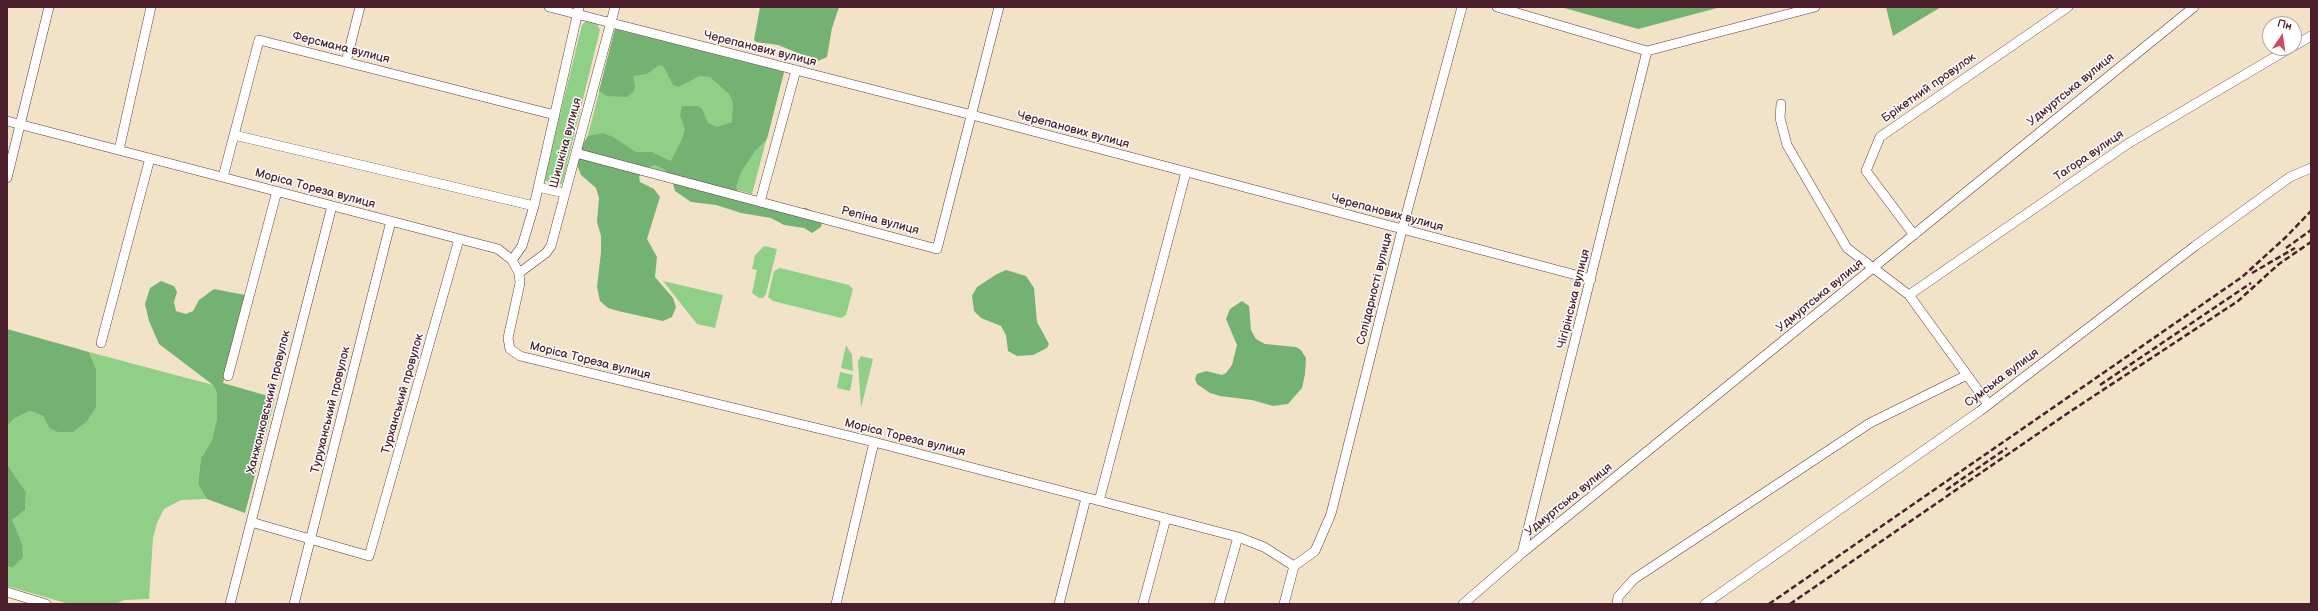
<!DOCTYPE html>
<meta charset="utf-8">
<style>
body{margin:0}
#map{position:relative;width:2318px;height:611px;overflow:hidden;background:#f2e3c8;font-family:"Balsamiq Sans",sans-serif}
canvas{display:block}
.frame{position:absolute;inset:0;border:8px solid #4a1f2b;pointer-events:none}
.north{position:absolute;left:2262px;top:16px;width:40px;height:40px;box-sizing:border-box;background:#fff;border:1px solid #b7a5aa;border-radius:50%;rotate:13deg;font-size:11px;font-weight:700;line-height:16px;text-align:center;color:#4a1f2b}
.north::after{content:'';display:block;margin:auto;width:14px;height:18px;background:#d1495b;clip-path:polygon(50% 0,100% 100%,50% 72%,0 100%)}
</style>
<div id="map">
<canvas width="2318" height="611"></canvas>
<div class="frame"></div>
<div class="north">Пн</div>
</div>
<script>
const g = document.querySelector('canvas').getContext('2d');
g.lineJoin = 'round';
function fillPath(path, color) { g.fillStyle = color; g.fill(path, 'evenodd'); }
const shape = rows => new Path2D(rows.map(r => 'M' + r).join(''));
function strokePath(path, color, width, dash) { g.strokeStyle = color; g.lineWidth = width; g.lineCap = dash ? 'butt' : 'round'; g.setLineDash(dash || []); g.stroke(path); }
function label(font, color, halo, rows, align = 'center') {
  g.font = font + ' "Balsamiq Sans",sans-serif'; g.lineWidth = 3; g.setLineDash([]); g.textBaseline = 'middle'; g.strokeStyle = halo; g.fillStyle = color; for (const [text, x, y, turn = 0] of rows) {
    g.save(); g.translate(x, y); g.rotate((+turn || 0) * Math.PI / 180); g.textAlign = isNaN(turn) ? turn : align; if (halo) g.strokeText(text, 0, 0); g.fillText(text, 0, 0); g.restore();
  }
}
fillPath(shape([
 [586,21,596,22,600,30,562,184,553,185,544,180,582,25],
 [615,29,784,72,752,194,584,151],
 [764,246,777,249,766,294,763,298,759,298,752,293,757,270,752,269,755,255],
 [780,268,849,285,853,289,846,315,841,318,773,301,768,297,774,271],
 [663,281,723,295,715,328,697,324],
 [846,345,852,355,853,371,841,368],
 [89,352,213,385,217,393,217,418,212,440,201,458,198,484,207,499,181,500,164,509,157,523,153,538,149,599,124,600,116,604,69,604,7,586,7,566,12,568,15,530,12,520,25,510,26,492,7,464,7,426,15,418,30,411,43,416,49,428,96,407,96,369],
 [861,356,873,359,861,408,858,361],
 [840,372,853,375,850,391,837,388]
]), '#90cf86');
fillPath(shape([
 [760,7,839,7,832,28,827,57,818,61,778,45,756,42,754,40],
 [1561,7,1721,7,1638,29],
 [1886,7,1941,7,1893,36],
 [615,29,784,72,767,139,755,151,741,172,736,187,740,196,780,209,806,208,816,213,822,222,821,227,812,233,804,228,784,225,771,218,741,213,716,205,691,202,675,191,671,177,664,169,655,165,645,168,639,177,640,182,654,189,660,197,647,239,657,257,655,277,673,298,676,307,672,317,663,321,618,311,608,308,600,301,597,287,601,252,601,236,597,222,599,198,596,188,581,175,576,162,578,152,588,136,603,133,613,137,636,152,652,152,671,161,682,139,685,129,680,115,682,106,698,106,702,109,708,123,717,127,732,122,733,103,729,94,710,77,700,76,678,87,673,85,664,67,659,65,647,74,633,76,635,86,634,91,627,97,607,96,599,91],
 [1006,270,1026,276,1034,288,1037,322,1049,344,1047,348,1033,355,1017,356,1008,351,1006,335,1001,326,981,318,974,311,972,296,977,287,997,274],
 [161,281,174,286,177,292,174,302,176,311,186,314,193,311,199,300,214,289,245,295,223,383,275,398,245,513,207,499,198,484,201,458,212,440,217,418,217,393,213,385,159,344,149,321,145,304,150,288],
 [1242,301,1249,306,1251,330,1256,339,1265,344,1296,347,1301,350,1306,358,1305,374,1302,388,1288,404,1273,406,1252,400,1220,396,1210,393,1197,384,1195,379,1197,374,1206,371,1222,375,1226,373,1232,365,1237,345,1226,319,1230,309],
 [7,329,89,352,96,369,96,407,87,421,73,432,58,432,49,428,43,416,30,411,15,418,7,426],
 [7,464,26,492,25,510,12,520,22,544,23,557,12,568,7,566]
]), '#74b273');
const minor = shape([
 [549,7,972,115,1591,279],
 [1497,7,1647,51,1815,7],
 [2294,46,2311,36],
 [346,62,360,7],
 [1781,104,1780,118,1787,145,1847,248,1909,295,1988,404],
 [7,121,498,249,512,260,519,273,520,283,508,338,510,349,520,356,874,442,1238,537,1264,547,1294,566,1284,604],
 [234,135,534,206],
 [119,150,151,7],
 [576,153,937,249,999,7],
 [223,177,259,40,555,115],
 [7,178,49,7],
 [538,187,564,193],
 [760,202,796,70],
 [1914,235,1866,171,1880,137,2068,7],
 [512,260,522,246,534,206,579,7],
 [519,273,546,253,551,246,615,7],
 [1909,295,2129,143,2290,48],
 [101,343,150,158],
 [228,376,277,191],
 [1099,501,1186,172],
 [251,522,369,556,459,239],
 [1522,553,1647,51],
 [1294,566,1315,551,1331,514,1402,230,1462,7],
 [7,592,46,604],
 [230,604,332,206],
 [294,604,391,221],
 [836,604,874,442],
 [1059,604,1086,498],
 [1143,604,1166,518],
 [1219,604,1238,537],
 [1463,604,1522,553,2194,7],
 [1617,604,1618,597,1634,579,1870,423,1967,375],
 [1705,604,1980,411,2195,246,2290,177,2311,168]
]);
strokePath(minor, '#633c43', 10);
strokePath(minor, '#fff', 9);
strokePath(shape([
 [2286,248,2311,230],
 [2252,273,2295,248],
 [2100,385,2251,283],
 [1946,490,2007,448],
 [1769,604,2242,277,2286,237,2311,211],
 [1790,604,2068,413,2238,301,2279,264,2311,242]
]), '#4a1f2b', 2.5, [6, 3]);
label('12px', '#4a1f2b', '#fff', [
 ["Ферсмана вулиця",341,48,14],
 ["Черепанових вулиця",760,49,14],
 ["Брiкетний провулок",1929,88,-35],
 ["Удмуртська вулиця",2071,90,-39],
 ["Черепанових вулиця",1073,130,15],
 ["Шишкiна вулиця",566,143,-75],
 ["Тагора вулиця",2089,156,-34],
 ["Моріса Тореза вулиця",315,189,15],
 ["Черепанових вулиця",1387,213,15],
 ["Репiна вулиця",880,221,15],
 ["Солідарності вулиця",1375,289,-76],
 ["Удмуртська вулиця",1820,296,-39],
 ["Чiгiрiнська вулиця",1574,299,-76],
 ["Моріса Тореза вулиця",590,361,14],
 ["Сумська вулиця",2002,378,-37],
 ["Турханський провулок",403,394,-74],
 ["Ханжонковський провулок",269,402,-76],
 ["Туруханський провулок",331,410,-76],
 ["Моріса Тореза вулиця",905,438,14],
 ["Удмуртська вулиця",1569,500,-39]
]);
</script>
